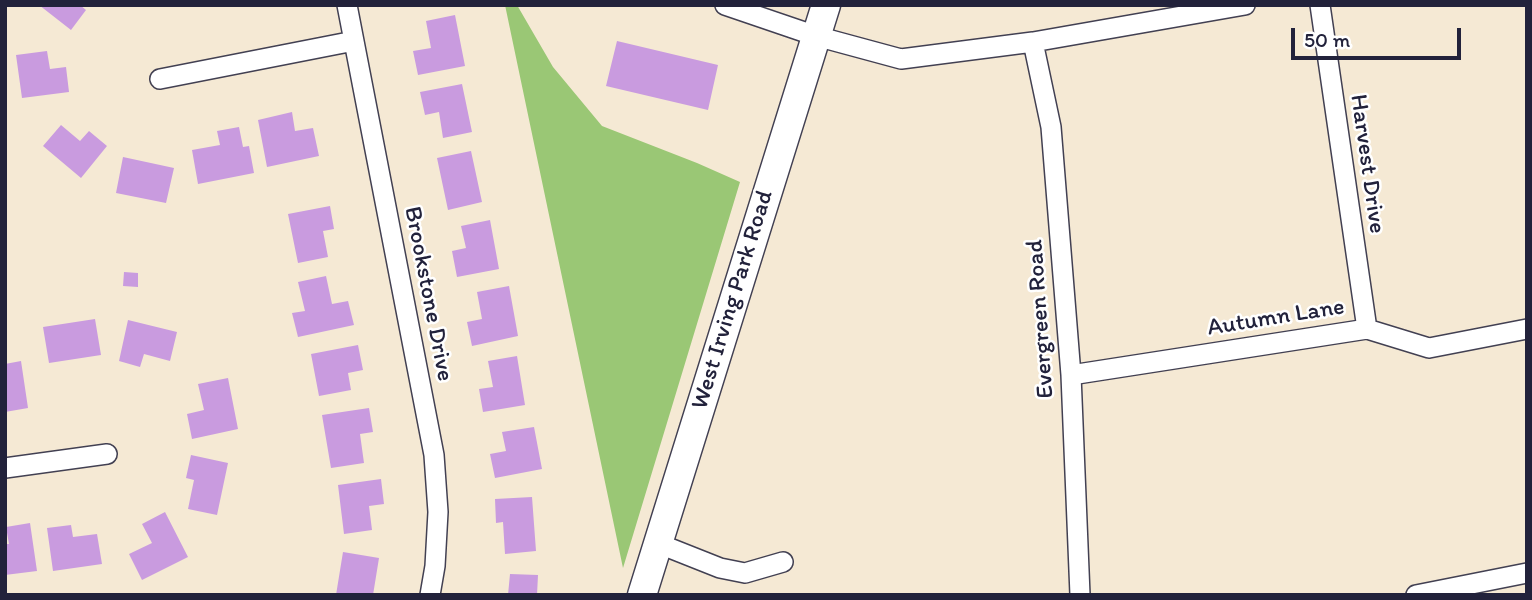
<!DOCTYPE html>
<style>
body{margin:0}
#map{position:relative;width:1532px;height:600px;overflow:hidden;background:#f5e9d4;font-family:Itim,sans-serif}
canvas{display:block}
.frame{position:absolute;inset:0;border:7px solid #22223b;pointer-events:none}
.scale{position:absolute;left:1291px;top:28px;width:170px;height:32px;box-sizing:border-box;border:4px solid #22223b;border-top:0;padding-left:9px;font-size:21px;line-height:24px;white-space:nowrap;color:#22223b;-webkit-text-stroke:5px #fff;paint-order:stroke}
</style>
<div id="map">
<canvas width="1532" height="600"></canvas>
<div class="frame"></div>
<div class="scale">50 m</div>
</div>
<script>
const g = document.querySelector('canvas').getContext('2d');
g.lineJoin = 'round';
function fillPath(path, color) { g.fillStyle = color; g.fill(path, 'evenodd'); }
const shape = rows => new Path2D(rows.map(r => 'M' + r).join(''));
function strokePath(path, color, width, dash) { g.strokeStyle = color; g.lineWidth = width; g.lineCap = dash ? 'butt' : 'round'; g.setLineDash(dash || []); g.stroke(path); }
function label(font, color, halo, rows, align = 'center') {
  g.font = font + ' Itim,sans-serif'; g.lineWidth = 5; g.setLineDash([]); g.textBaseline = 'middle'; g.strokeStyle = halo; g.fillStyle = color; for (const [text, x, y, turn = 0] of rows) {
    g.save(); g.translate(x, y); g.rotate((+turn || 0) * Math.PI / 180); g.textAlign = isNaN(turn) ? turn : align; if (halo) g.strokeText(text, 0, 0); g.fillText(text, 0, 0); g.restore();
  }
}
fillPath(shape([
 [505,5,517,5,553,67,602,126,697,163,740,182,623,568]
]), '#9ac775');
fillPath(shape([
 [39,5,80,5,86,10,71,30],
 [455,15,465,66,418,75,413,51,431,48,426,21],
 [617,41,718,65,708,110,606,86],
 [47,51,50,69,66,67,69,92,22,98,16,55],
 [462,84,472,132,443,138,439,112,425,115,420,92],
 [292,112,295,131,313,128,319,156,267,167,258,120],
 [61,125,80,141,89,131,107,146,81,178,43,146],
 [239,127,243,147,249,146,254,173,198,184,192,150,220,145,217,131],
 [471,151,482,202,448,210,437,158],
 [123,157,174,168,166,203,116,193],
 [330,206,334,229,323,231,328,257,298,263,288,214],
 [490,220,499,269,457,277,452,251,466,248,461,226],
 [124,272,138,273,138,287,123,286],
 [326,276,332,304,348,301,354,325,298,337,292,313,305,311,298,282],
 [509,286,518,336,472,346,467,322,482,319,477,292],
 [95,319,101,355,49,363,43,327],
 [128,320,177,332,170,361,144,354,140,367,119,361],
 [358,345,363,370,348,373,351,390,319,396,311,354],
 [517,356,525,405,483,412,479,389,493,387,488,361],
 [21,361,28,408,5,412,5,364],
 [228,378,238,429,192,439,187,414,204,410,198,384],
 [369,408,373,432,360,434,364,463,331,468,322,415],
 [534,427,542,469,495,478,490,454,506,451,502,432],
 [191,455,228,463,217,515,188,509,194,480,186,478],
 [381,479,384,504,369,506,372,530,344,534,338,485],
 [532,497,536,551,505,554,503,522,496,523,495,499],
 [165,512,188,557,142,580,129,554,152,543,142,524],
 [30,523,37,571,5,575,5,544,9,544,6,527],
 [71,525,73,537,97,534,102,564,53,571,47,528],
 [343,552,379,558,373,595,336,595],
 [510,574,538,575,537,595,508,595]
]), '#c99bdf');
const street = shape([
 [347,5,434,455,438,512,435,566,430,595],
 [725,5,816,36,901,59,1033,42,1245,5],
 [1320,5,1367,329],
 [1033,42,1051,127,1071,375,1080,595],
 [160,79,354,41],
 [1071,375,1367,329,1429,348,1527,329],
 [5,468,107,454],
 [657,543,720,568,745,573,783,562],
 [1416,595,1527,573]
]);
const secondary = shape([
 [642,595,826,5]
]);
strokePath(street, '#424052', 22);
strokePath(secondary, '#424052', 31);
strokePath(street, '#fff', 19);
strokePath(secondary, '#fff', 28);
label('24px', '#22223b', '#fff', [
 ["Harvest Drive",1367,164,82],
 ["Brookstone Drive",428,294,79],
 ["West Irving Park Road",733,300,-73],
 ["Autumn Lane",1276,318,-9],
 ["Evergreen Road",1041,319,-94]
]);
</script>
